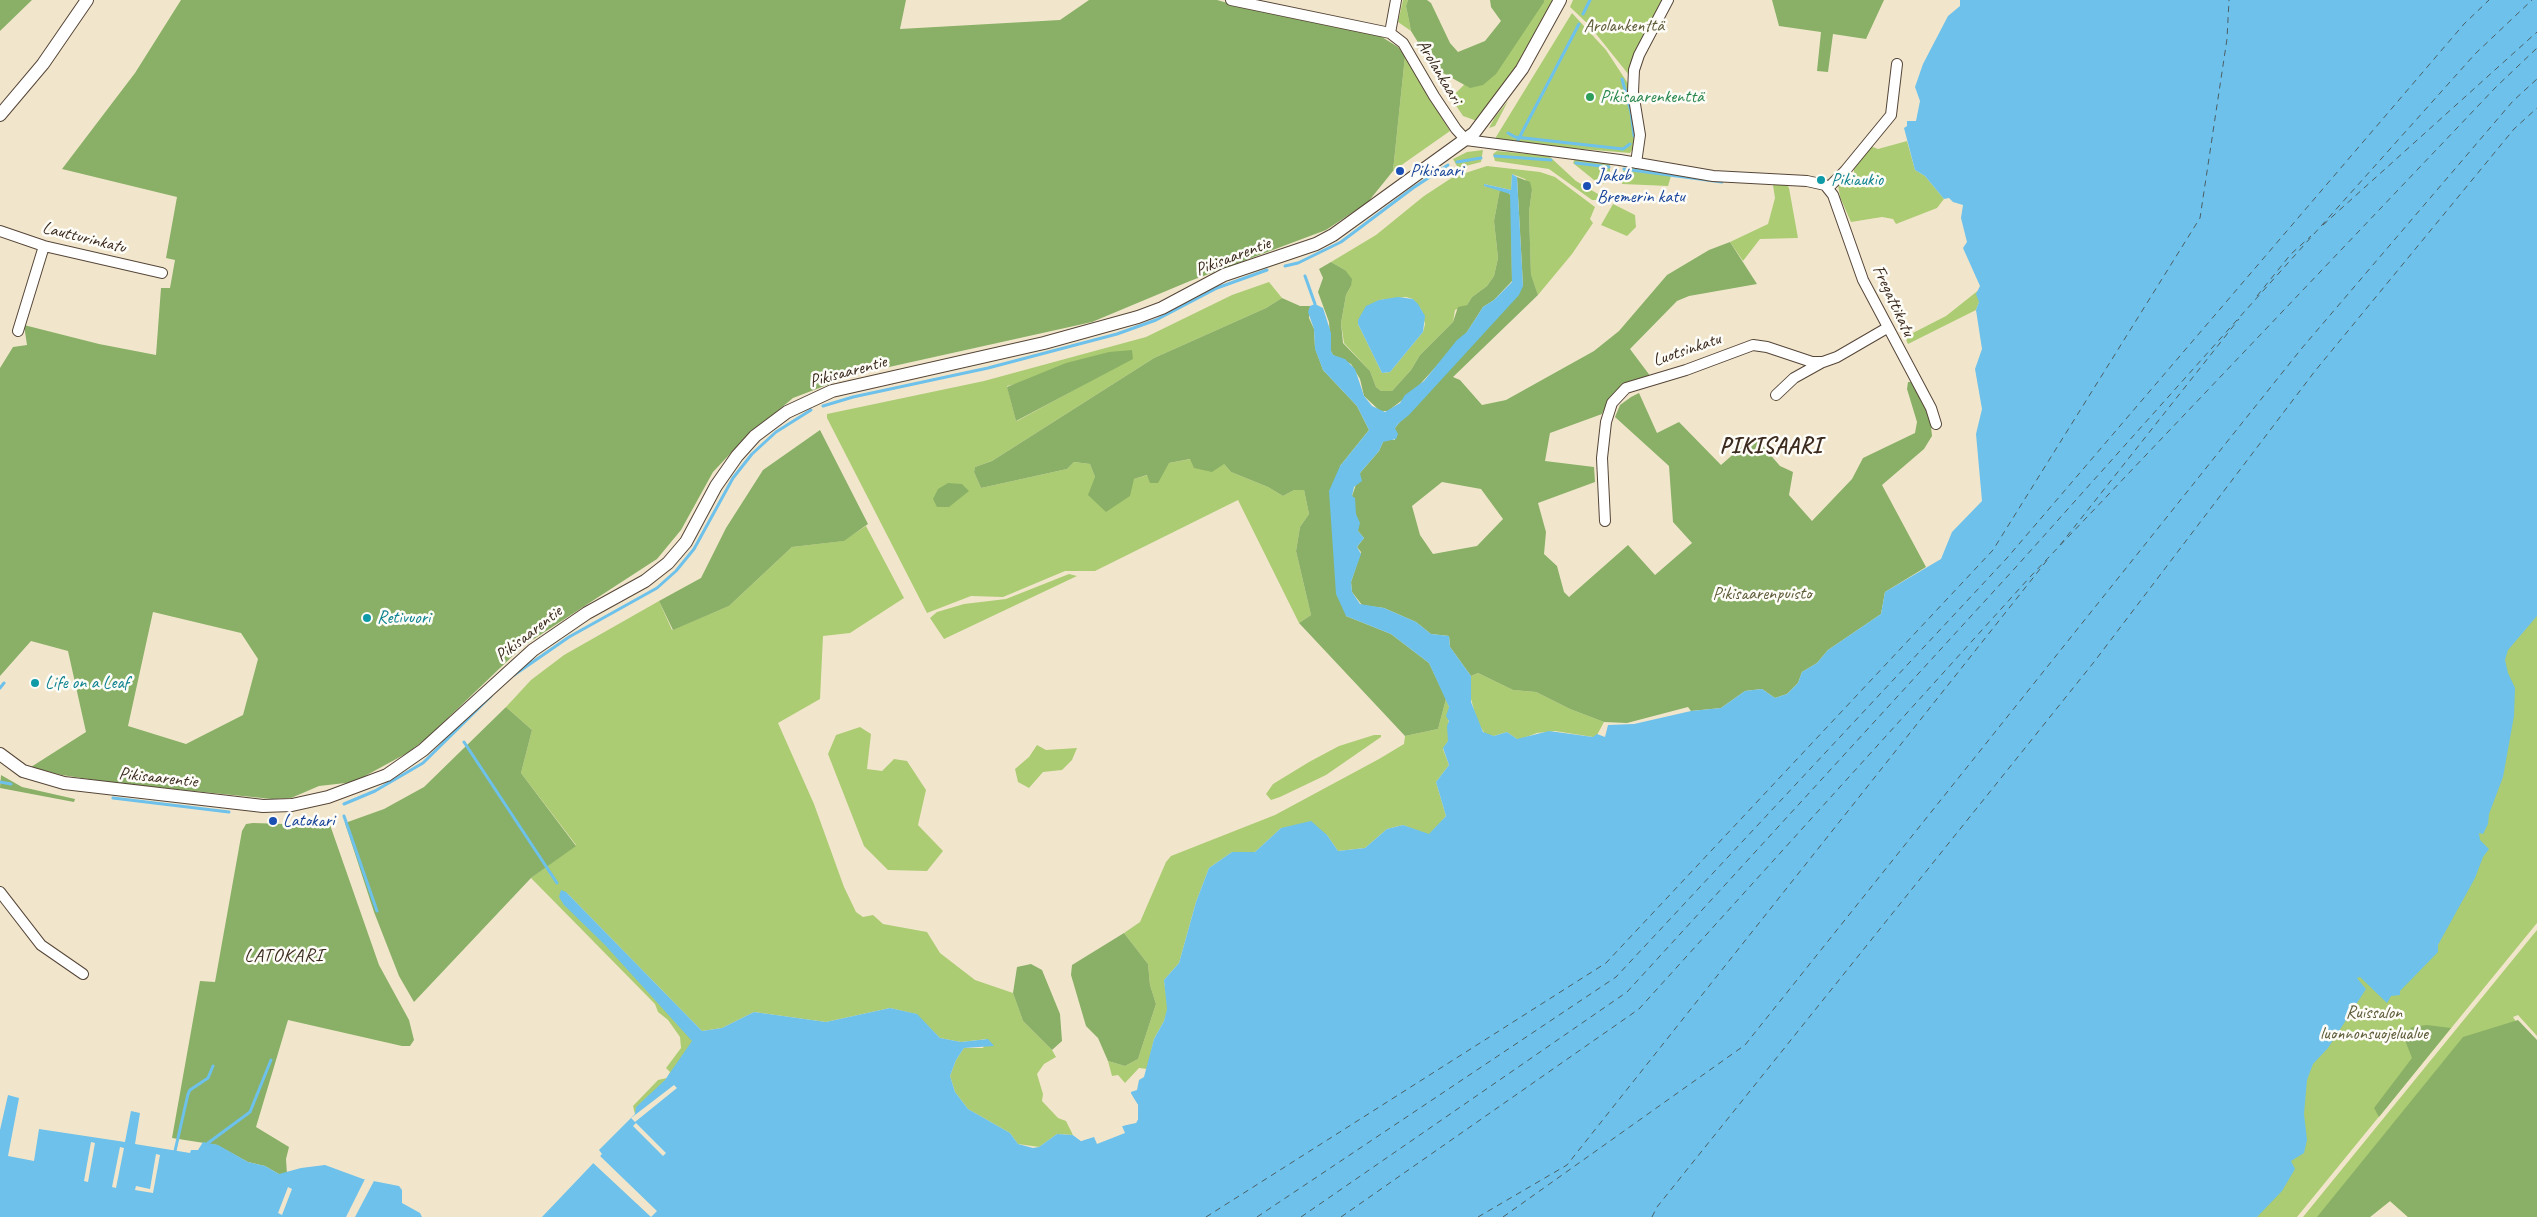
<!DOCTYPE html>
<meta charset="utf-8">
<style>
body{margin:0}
canvas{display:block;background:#f1e6cc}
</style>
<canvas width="2537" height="1217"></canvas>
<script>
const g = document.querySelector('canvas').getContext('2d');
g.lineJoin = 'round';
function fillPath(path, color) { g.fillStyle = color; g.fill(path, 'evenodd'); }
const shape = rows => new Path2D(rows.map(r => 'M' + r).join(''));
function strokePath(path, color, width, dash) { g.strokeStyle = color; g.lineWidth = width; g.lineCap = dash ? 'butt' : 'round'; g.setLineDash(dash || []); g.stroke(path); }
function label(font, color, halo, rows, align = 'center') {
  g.font = font + ' Caveat,sans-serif'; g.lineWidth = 5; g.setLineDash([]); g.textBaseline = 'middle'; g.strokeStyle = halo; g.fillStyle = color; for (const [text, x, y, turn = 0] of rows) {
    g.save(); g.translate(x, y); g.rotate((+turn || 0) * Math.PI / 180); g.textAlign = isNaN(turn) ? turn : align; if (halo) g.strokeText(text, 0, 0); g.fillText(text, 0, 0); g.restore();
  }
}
fillPath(shape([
 [1403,0,1408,0,1406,6,1411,31,1398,22],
 [1532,0,1555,0,1516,68,1477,121,1463,116,1451,98,1530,18],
 [1573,0,1668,0,1633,80,1588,24,1570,7],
 [1572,13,1606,50,1629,85,1637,143,1630,153,1498,142,1496,137],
 [1405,56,1450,131,1393,171],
 [1508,101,1495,126,1489,128,1495,117],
 [1907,141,1915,170,1925,176,1944,199,1937,208,1896,224,1893,219,1882,217,1851,222,1840,197,1838,184,1854,177,1854,164,1870,146,1878,149],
 [1483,150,1481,162,1458,168,1453,159,1467,152],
 [1497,151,1549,156,1576,181,1598,194,1599,200,1592,200,1549,169,1495,161,1493,154],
 [1575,159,1610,164,1610,179,1605,183,1599,184,1573,163],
 [1487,166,1540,172,1555,177,1595,207,1590,219,1593,223,1572,254,1538,295,1531,276,1529,212,1532,190,1525,179,1512,174,1511,190,1484,184,1484,186,1500,189,1494,221,1498,258,1494,276,1487,286,1472,297,1467,305,1455,310,1453,322,1420,355,1411,370,1392,391,1381,391,1376,387,1370,371,1344,343,1341,323,1346,295,1351,286,1345,270,1331,262,1376,235,1424,196,1453,177],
 [1406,297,1413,299,1421,309,1425,324,1423,332,1390,372,1382,373,1358,324,1379,300],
 [1628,167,1671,176,1668,186,1622,184,1623,171],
 [1773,185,1787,185,1789,188,1798,238,1760,239,1743,261,1730,242,1768,224,1775,198],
 [1613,204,1635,215,1636,227,1627,236,1601,225],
 [1269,282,1282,298,1266,308,1154,358,992,461,975,467,974,472,981,488,1067,469,1074,462,1090,464,1095,477,1134,479,1148,475,1169,463,1191,459,1224,464,1231,472,1268,487,1283,496,1294,490,1304,490,1309,514,1300,527,1296,551,1311,615,1299,623,1238,500,1095,571,1065,571,1003,597,971,596,927,613,827,418,827,414,984,381,1146,337,1232,295],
 [1133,358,1017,421,1016,421,1007,386],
 [1980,289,1979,302,1976,310,1908,344,1905,337,1946,316],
 [866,526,904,598,850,633,823,636,820,699,778,723,814,804,844,887,856,912,863,917,873,915,883,924,927,932,940,953,975,980,1013,993,1023,1021,1052,1050,1056,1057,1044,1064,1037,1074,1043,1094,1042,1101,1058,1118,1066,1121,1073,1135,1057,1134,1039,1147,1018,1144,1010,1133,968,1109,955,1092,950,1076,956,1060,964,1048,983,1048,987,1039,961,1042,940,1038,916,1014,890,1008,826,1022,754,1012,722,1028,702,1031,566,892,596,934,694,1039,682,1065,635,1114,633,1106,658,1080,667,1078,670,1072,666,1068,681,1048,680,1037,668,1020,658,1012,655,1004,531,878,576,845,521,773,532,730,506,707,531,680,564,655,659,601,672,630,729,606,792,547,843,541],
 [2537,572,2537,923,2297,1217,2182,1217,2476,652],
 [1069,574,1077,576,944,639,930,618,937,612,964,604,1006,599],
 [1478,673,1513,690,1536,692,1570,709,1604,722,1596,737,1593,737,1555,731,1537,733,1521,739,1517,739,1507,732,1494,736,1485,734,1477,721,1471,699,1471,676],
 [1446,699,1449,707,1448,741,1443,749,1449,765,1436,782,1446,816,1429,835,1403,825,1387,829,1365,848,1338,851,1327,835,1281,828,1255,852,1232,852,1209,868,1196,902,1179,963,1164,980,1168,1009,1164,1021,1154,1039,1147,1069,1139,1068,1125,1083,1118,1075,1112,1076,1108,1061,1125,1066,1138,1059,1156,1004,1150,985,1148,964,1124,933,1140,922,1166,862,1171,856,1275,815,1379,759,1404,744,1405,736,1438,729],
 [860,727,871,734,867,769,882,771,894,759,907,761,926,790,918,825,943,851,927,871,888,870,864,846,828,754,836,735],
 [1374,735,1381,735,1381,737,1326,775,1280,797,1271,800,1266,794,1273,784,1309,762,1339,746],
 [1037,745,1046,750,1077,748,1072,760,1062,770,1043,772,1029,788,1018,782,1015,769,1029,757],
 [2537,930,2537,1036,2518,1015,2513,1017,2527,1039,2537,1217,2408,1217,2390,1201,2370,1217,2303,1217]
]), '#accc74');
fillPath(shape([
 [0,0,32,0,0,31],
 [181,0,906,0,900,29,1060,20,1089,0,1217,0,1238,6,1377,34,1398,47,1405,56,1393,171,1368,202,1326,230,1190,281,1092,322,853,375,793,398,745,438,713,472,681,530,657,559,523,646,428,737,409,752,354,782,319,786,291,798,272,799,115,783,62,775,31,767,86,732,68,651,31,641,0,676,0,368,13,347,27,345,24,325,99,344,156,355,161,288,170,288,175,260,166,258,177,197,62,169,135,73],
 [153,612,241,633,258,659,243,715,186,744,128,726],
 [1408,0,1427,0,1431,3,1450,43,1458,52,1485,41,1501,21,1491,7,1490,0,1544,0,1544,2,1496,74,1483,85,1470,88,1434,68,1411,31,1406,6],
 [1772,0,1884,0,1866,39,1833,34,1828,72,1817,71,1821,32,1779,26],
 [1517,177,1530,182,1532,190,1529,212,1531,275,1538,295,1453,377,1460,380,1482,405,1506,400,1594,351,1619,331,1667,275,1709,250,1730,242,1757,284,1689,296,1677,301,1630,349,1651,377,1620,388,1608,400,1602,414,1550,433,1545,461,1594,467,1595,482,1538,503,1546,532,1544,554,1557,566,1564,592,1569,597,1628,545,1655,575,1692,543,1673,522,1669,466,1615,417,1620,405,1631,397,1639,393,1657,433,1679,422,1721,465,1754,436,1780,466,1793,472,1789,495,1812,521,1852,479,1863,458,1915,433,1917,422,1907,389,1908,382,1912,382,1930,417,1932,436,1924,449,1882,485,1926,567,1885,592,1881,614,1828,650,1817,663,1802,672,1798,683,1787,694,1775,698,1762,689,1745,691,1721,708,1691,711,1688,707,1627,723,1604,722,1570,709,1536,692,1513,690,1478,673,1471,676,1450,647,1449,636,1431,634,1416,622,1384,608,1362,605,1352,592,1351,582,1361,552,1357,547,1364,538,1358,531,1352,496,1360,473,1379,451,1383,442,1388,439,1395,440,1395,428,1399,423,1523,286],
 [1442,482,1481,489,1503,519,1477,546,1433,554,1420,535,1412,506],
 [1500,189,1507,191,1511,196,1512,281,1494,300,1483,307,1467,332,1414,391,1388,411,1380,411,1364,396,1360,379,1351,364,1333,355,1331,351,1329,322,1318,292,1323,278,1319,269,1331,262,1345,270,1352,279,1351,286,1346,295,1341,323,1343,343,1370,371,1376,387,1381,391,1392,391,1411,370,1420,355,1453,322,1458,307,1467,305,1472,297,1487,286,1494,276,1498,258,1494,221],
 [1282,298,1300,306,1310,306,1309,318,1314,329,1315,348,1323,370,1357,406,1369,430,1340,466,1346,616,1391,634,1429,663,1446,699,1438,729,1405,736,1299,623,1311,615,1296,551,1300,527,1309,514,1304,490,1294,490,1283,496,1268,487,1231,472,1224,464,1212,472,1194,468,1190,459,1169,463,1158,483,1150,483,1147,475,1134,479,1130,496,1106,512,1088,495,1095,477,1090,464,1074,462,1067,469,981,488,974,472,975,467,992,461,1154,358,1266,308],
 [1132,350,1133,359,1016,421,1007,387,1066,363,1109,352],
 [820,430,868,524,844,541,792,547,729,606,673,630,659,601,701,578,726,528,763,470],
 [948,483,962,484,969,491,949,507,937,507,933,499,938,489],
 [506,707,532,730,521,773,576,846,531,878,414,1002,399,976,374,912,345,823,384,809,424,787],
 [1,775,22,787,75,799,74,802,0,788],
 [321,820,329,822,379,965,409,1020,414,1040,410,1046,402,1046,288,1020,256,1127,289,1147,286,1159,287,1174,279,1174,265,1166,248,1162,217,1145,172,1138,200,981,215,982,242,831,246,824,253,823,284,824],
 [1124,933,1148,964,1150,985,1156,1004,1138,1059,1125,1066,1108,1061,1098,1038,1086,1026,1071,975,1072,965],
 [1031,964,1042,970,1060,1014,1062,1041,1052,1050,1023,1021,1013,993,1017,967],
 [2518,1020,2537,1040,2537,1217,2408,1217,2390,1201,2370,1217,2317,1217,2463,1037],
 [2427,1025,2451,1028,2379,1117,2374,1108,2412,1058,2403,1035,2412,1027]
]), '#89b066');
fillPath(shape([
 [1960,0,2537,0,2537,616,2508,650,2505,660,2508,673,2515,688,2514,716,2503,777,2489,814,2488,824,2483,834,2479,833,2480,840,2489,849,2483,857,2475,878,2438,945,2438,952,2400,991,2400,995,2391,996,2387,1003,2360,977,2357,978,2366,989,2328,1048,2313,1064,2307,1080,2304,1114,2307,1140,2304,1153,2291,1161,2295,1169,2282,1191,2257,1217,542,1217,602,1154,599,1150,635,1114,636,1107,665,1080,692,1041,605,945,564,905,559,897,561,890,566,892,702,1031,722,1028,754,1012,826,1022,890,1008,917,1014,940,1038,961,1042,988,1039,994,1046,964,1048,956,1060,950,1076,955,1092,968,1109,1010,1133,1018,1144,1033,1148,1039,1147,1057,1134,1073,1135,1081,1141,1131,1123,1136,1123,1138,1119,1138,1105,1131,1096,1131,1092,1137,1090,1139,1080,1144,1077,1154,1039,1164,1021,1167,1009,1164,980,1179,963,1196,902,1209,868,1232,852,1255,852,1281,828,1311,821,1327,835,1338,851,1365,848,1387,829,1403,825,1429,834,1446,816,1436,782,1449,765,1443,748,1448,741,1447,726,1449,721,1446,716,1449,707,1429,663,1391,634,1346,616,1336,594,1329,491,1340,466,1369,430,1357,406,1323,370,1315,349,1314,329,1308,312,1310,306,1315,304,1323,308,1331,333,1331,351,1333,355,1345,359,1355,369,1364,396,1372,406,1385,412,1400,403,1405,395,1424,381,1457,340,1467,332,1483,307,1494,300,1512,282,1510,194,1484,186,1484,184,1511,190,1512,174,1517,177,1523,286,1519,295,1409,415,1399,423,1395,428,1398,434,1396,439,1383,442,1379,451,1360,473,1362,481,1354,487,1352,496,1355,498,1356,514,1360,523,1358,531,1364,538,1357,547,1361,554,1351,582,1352,592,1360,604,1384,608,1416,622,1431,634,1449,636,1450,647,1471,676,1471,702,1483,732,1494,736,1507,732,1517,739,1549,731,1593,737,1597,734,1605,737,1608,725,1634,724,1691,711,1721,708,1745,691,1762,689,1775,698,1787,694,1798,683,1802,672,1817,663,1828,650,1881,614,1885,592,1941,559,1952,532,1982,501,1976,434,1982,409,1975,369,1982,349,1976,310,1979,302,1976,294,1980,286,1963,248,1967,242,1961,218,1963,205,1953,202,1949,198,1944,199,1925,176,1915,170,1904,128,1907,126,1907,121,1916,121,1920,101,1915,87,1923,64,1948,16,1960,6],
 [1398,297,1413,299,1418,304,1425,316,1423,332,1390,372,1382,373,1358,324,1358,320,1366,306,1379,300],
 [8,1095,19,1098,8,1156,34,1161,39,1129,125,1142,131,1111,140,1113,135,1144,190,1153,191,1150,198,1150,203,1142,218,1145,248,1162,265,1166,279,1174,301,1168,325,1165,363,1179,399,1186,402,1190,402,1203,420,1213,422,1217,0,1217,0,1130]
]), '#6dc1ea');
fillPath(shape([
 [674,1085,677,1088,635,1122,631,1118],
 [1129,1090,1138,1105,1138,1119,1136,1123,1122,1126,1125,1133,1097,1144,1094,1137,1081,1141,1073,1135,1072,1132,1081,1139,1135,1120,1136,1106,1129,1097],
 [636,1123,666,1153,663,1156,633,1126],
 [91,1142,95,1143,88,1182,84,1181],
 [120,1147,124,1148,116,1188,112,1187],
 [156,1154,160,1155,153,1193,135,1190,136,1186,150,1189],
 [598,1154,657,1211,651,1217,591,1161],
 [366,1177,375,1179,355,1217,346,1217],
 [288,1187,292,1189,282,1215,278,1213]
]), '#f1e6cc');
strokePath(shape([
 [1583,14,1590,0],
 [1622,79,1631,112,1634,136],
 [1508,133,1515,137,1623,149,1630,144],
 [1517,142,1579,24],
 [1495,156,1551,160],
 [1457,162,1481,158],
 [1576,163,1609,167],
 [1624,169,1722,182],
 [1285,266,1298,263,1341,242,1413,188,1448,165],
 [1305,276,1315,304],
 [823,406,853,397,988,368,1117,334,1156,320,1217,288,1267,270],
 [514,675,569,637,657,588,676,571,694,549,733,478,752,454,776,432,811,410],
 [0,688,4,683],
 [464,742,557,883],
 [0,782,11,784],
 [113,798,229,812],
 [344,804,375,791,423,763,491,696],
 [344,816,377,911],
 [208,1143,250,1112,271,1060],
 [175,1151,188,1094,190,1090,208,1078,213,1066]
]), '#6dc1ea', 3);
strokePath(shape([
 [2323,225,2537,32],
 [2257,296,2291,254,2311,236],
 [2060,545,2239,319],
 [1206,1217,1606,963,1993,550,2200,218,2227,39,2229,0],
 [1257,1217,1616,977,2007,558,2464,24,2489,0],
 [1301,1217,1627,992,2016,567,2475,54,2532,0],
 [1341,1217,1639,1009,2030,577,2496,87,2537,48],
 [1478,1217,1567,1165,2048,559],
 [1503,1217,1745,1045,2302,348,2513,101,2537,79],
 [1652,1217,1657,1207,2094,662,2315,371,2514,129,2537,108]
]), '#4c5f65', 1, [6, 5]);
const minor = shape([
 [1231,0,1390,33,1403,43,1434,96,1456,129,1466,140,1620,160,1713,176,1807,181,1825,185,1833,195,1863,280,1931,408,1936,424],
 [1390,33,1396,0],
 [1636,163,1640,135,1633,92,1634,70,1639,55,1668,0],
 [1829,187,1845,171,1891,115,1897,64],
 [0,231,44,246,162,273],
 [18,331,44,246],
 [1776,395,1794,378,1821,363],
 [1605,521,1602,458,1606,422,1612,403,1626,388,1686,370,1753,345,1767,347,1812,362,1823,362,1837,357,1887,328],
 [0,892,41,945,83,974]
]);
const tertiary = shape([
 [0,115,43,64,87,0],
 [0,754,23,771,64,783,263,806,292,805,328,797,387,775,423,750,533,650,587,613,645,581,668,563,686,542,716,486,737,456,755,436,787,412,832,391,1044,343,1138,317,1162,308,1224,275,1316,244,1333,235,1474,133,1522,69,1560,0]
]);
strokePath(minor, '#564638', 12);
strokePath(tertiary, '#564638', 14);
strokePath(minor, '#fff', 10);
strokePath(tertiary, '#fff', 12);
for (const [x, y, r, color] of [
 [1590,97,5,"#2e9e5b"],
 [1400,171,5,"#1a4fb4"],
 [1821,180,5,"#0f9aa8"],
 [1587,186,5,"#1a4fb4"],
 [367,618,5,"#0f9aa8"],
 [35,683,5,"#0f9aa8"],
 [273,821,5,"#1a4fb4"]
]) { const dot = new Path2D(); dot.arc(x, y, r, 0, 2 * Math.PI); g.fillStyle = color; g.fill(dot); strokePath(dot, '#fdfcf7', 2); }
label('18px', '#5d5b38', '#fdfcf7', [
 ["Arolankenttä",1624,26],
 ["Pikisaarenpuisto",1762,594],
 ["Ruissalon",2374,1013],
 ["luonnonsuojelualue",2374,1034]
]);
label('18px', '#3b2a1e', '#fdfcf7', [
 ["Arolankaari",1439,72,59],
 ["Lautturinkatu",84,238,14],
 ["Pikisaarentie",1233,257,-21],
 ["Fregattikatu",1893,301,65],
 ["Luotsinkatu",1687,350,-19],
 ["Pikisaarentie",848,372,-15],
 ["Pikisaarentie",529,634,-38],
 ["Pikisaarentie",158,778,6]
]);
label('18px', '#27864d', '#fdfcf7', [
 ["Pikisaarenkenttä",1600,97]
], 'left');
label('18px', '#164399', '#fdfcf7', [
 ["Pikisaari",1410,171],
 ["Jakob",1597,176],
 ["Bremerin katu",1597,197],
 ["Latokari",283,821]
], 'left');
label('18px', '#0d838f', '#fdfcf7', [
 ["Pikiaukio",1831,180],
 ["Retivuori",377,618],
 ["Life on a Leaf",45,683]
], 'left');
g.letterSpacing = '1px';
label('19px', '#3b2a1e', '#fdfcf7', [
 ["LATOKARI",284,956]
]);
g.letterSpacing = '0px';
g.letterSpacing = '1px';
label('bold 22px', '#3b2a1e', '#fdfcf7', [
 ["PIKISAARI",1771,447]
]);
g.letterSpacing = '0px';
</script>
